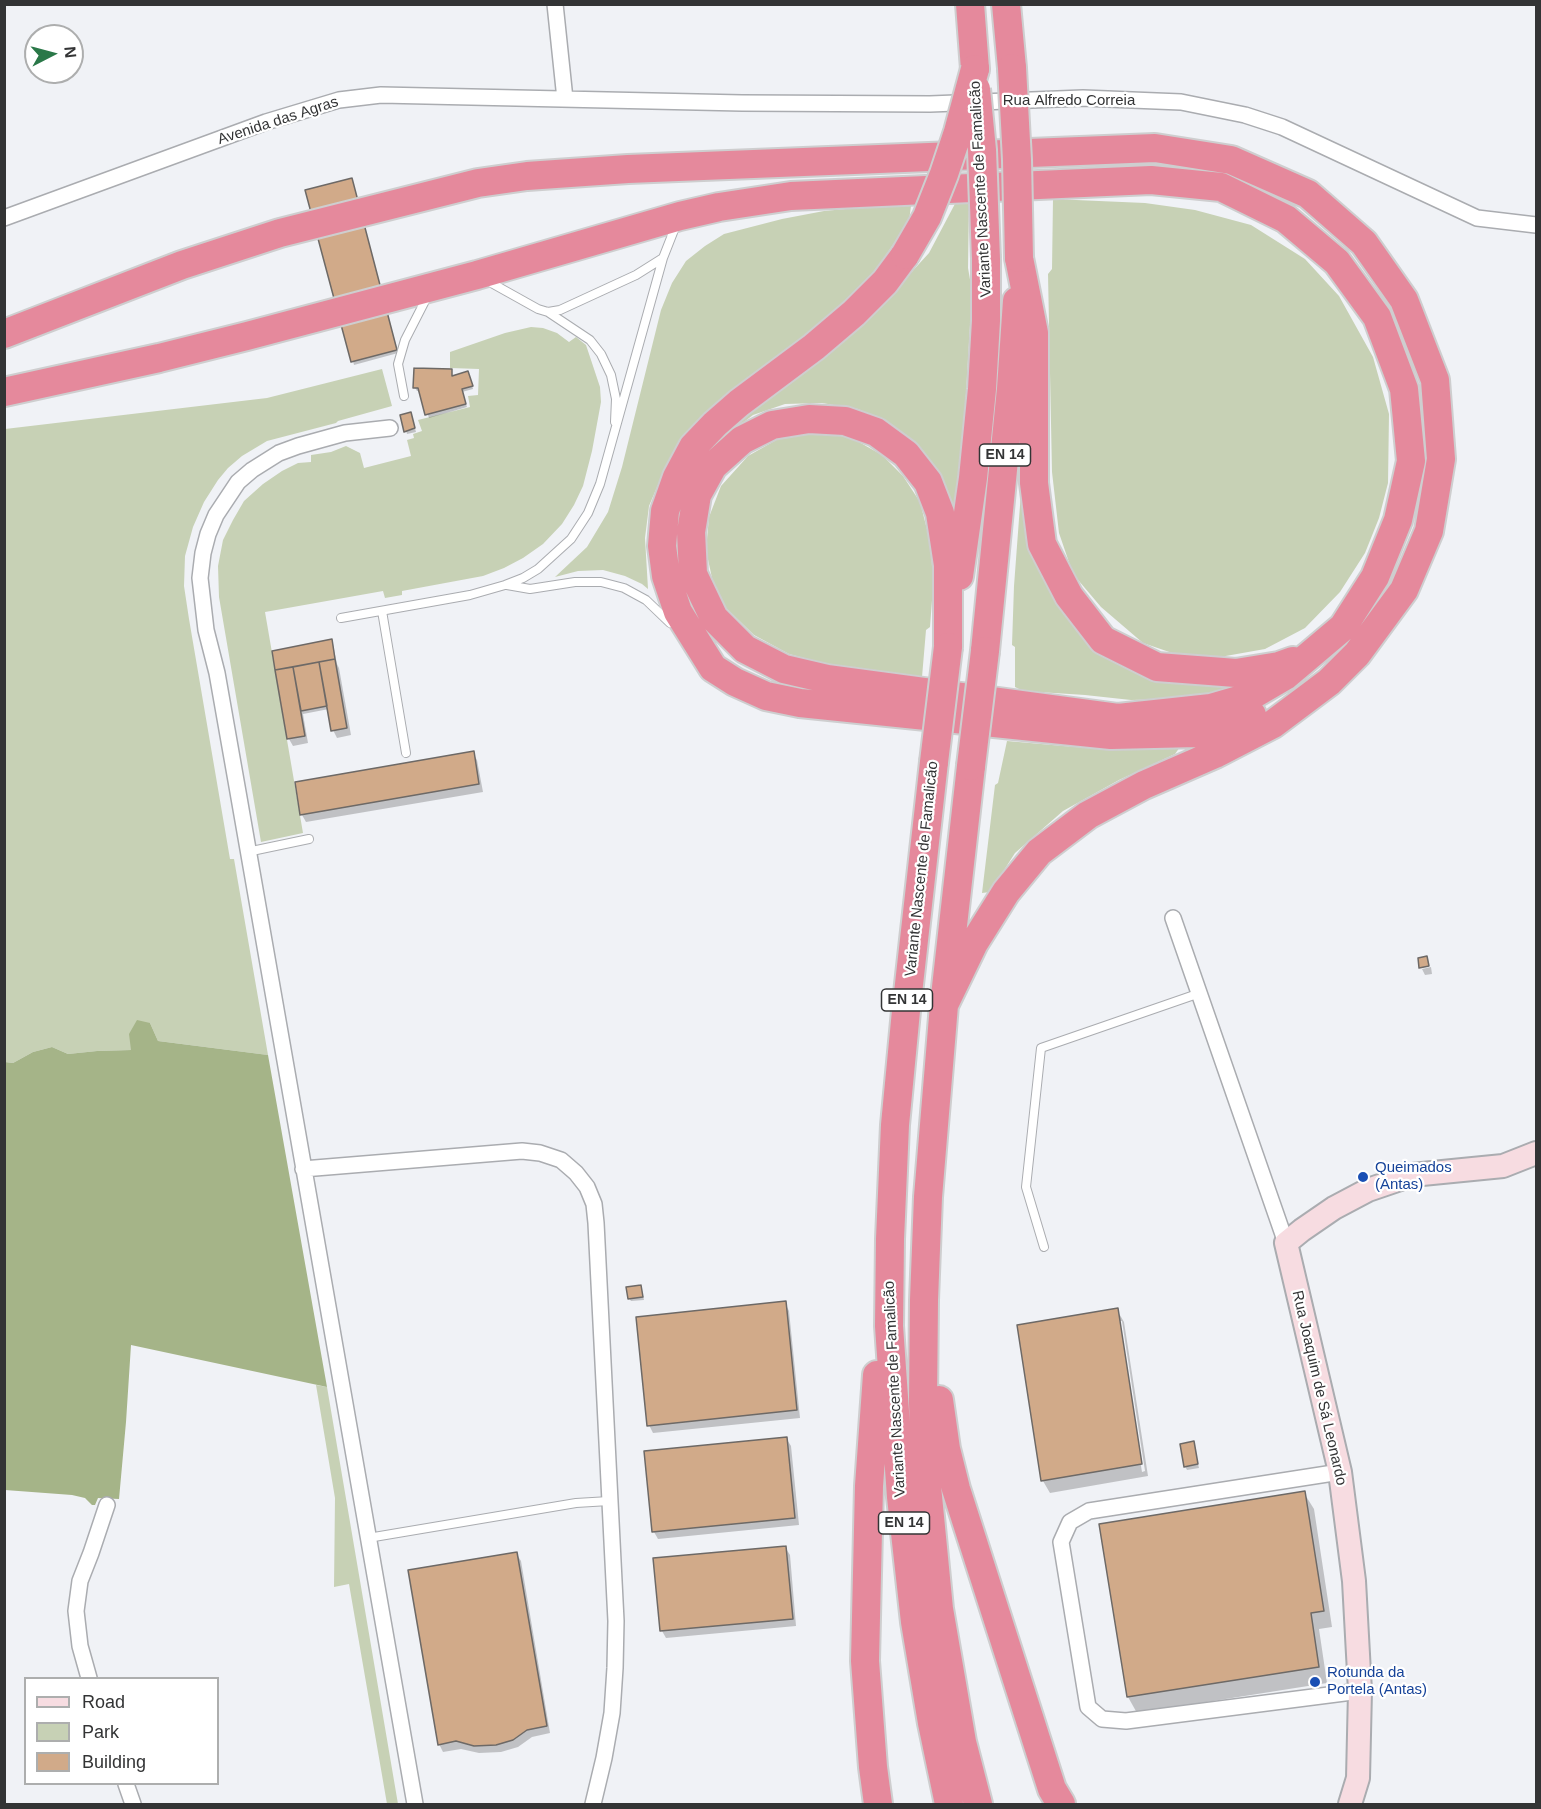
<!DOCTYPE html>
<meta charset="utf-8">
<style>
body{margin:0}
#map{position:relative;width:1541px;height:1809px;overflow:hidden;background:#f0f2f6;font-family:Helvetica,sans-serif}
canvas{display:block}
.frame{position:absolute;inset:0;border:6px solid #333435;pointer-events:none}
.legend{position:absolute;left:24px;top:1677px;width:195px;height:108px;box-sizing:border-box;background:#fff;border:2px solid #adaeae;margin:0;padding:8px 10px;list-style:none;font-size:18px;color:#333435}
.legend li{display:flex;align-items:center;gap:12px;height:30px}
.legend b{width:30px;border:2px solid #adaeae}
.north{position:absolute;left:24px;top:24px;width:60px;height:60px;box-sizing:border-box;background:#fff;border:2px solid #adaeae;border-radius:50%;rotate:84deg;font-size:16px;font-weight:700;line-height:24px;text-align:center;color:#333435}
.north::after{content:'';display:block;margin:auto;width:21px;height:27px;background:#2a7848;clip-path:polygon(50% 0,100% 100%,50% 72%,0 100%)}
</style>
<div id="map">
<canvas width="1541" height="1809"></canvas>
<div class="frame"></div>
<ul class="legend">
<li><b style="height:8px;background:#f7dce1"></b>Road</li>
<li><b style="height:16px;background:#c7d1b5"></b>Park</li>
<li><b style="height:16px;background:#d1aa89"></b>Building</li>
</ul>
<div class="north">N</div>
</div>
<script>
const g = document.querySelector('canvas').getContext('2d');
g.lineJoin = 'round';
function fillPath(path, color) { g.fillStyle = color; g.fill(path, 'evenodd'); }
const shape = rows => new Path2D(rows.map(r => 'M' + r).join(''));
function strokePath(path, color, width, dash) { g.strokeStyle = color; g.lineWidth = width; g.lineCap = dash ? 'butt' : 'round'; g.setLineDash(dash || []); g.stroke(path); }
function label(font, color, halo, rows, align = 'center') {
  g.font = font + ' Helvetica,sans-serif'; g.lineWidth = 4.5; g.setLineDash([]); g.textBaseline = 'middle'; g.strokeStyle = halo; g.fillStyle = color; for (const [text, x, y, turn = 0] of rows) {
    g.save(); g.translate(x, y); g.rotate((+turn || 0) * Math.PI / 180); g.textAlign = isNaN(turn) ? turn : align; if (halo) g.strokeText(text, 0, 0); g.fillText(text, 0, 0); g.restore();
  }
}
fillPath(shape([
 [1053,199,1145,203,1195,210,1251,225,1305,259,1339,296,1373,357,1389,414,1388,483,1379,518,1365,553,1340,592,1305,628,1265,649,1220,657,1181,656,1143,643,1101,607,1073,574,1059,533,1052,472,1048,274,1052,269],
 [957,200,969,201,968,268,972,291,965,410,953,526,922,452,898,429,858,409,822,403,785,404,753,415,718,442,735,422,896,289,929,253],
 [898,204,911,206,909,221,886,255,890,260,854,296,708,412,682,440,663,473,649,506,645,538,648,589,642,584,625,576,603,570,578,571,555,577,587,547,608,512,622,467,661,310,672,283,686,261,705,246,724,234,782,219,824,211],
 [531,327,543,328,557,333,569,342,576,337,586,345,600,387,601,402,592,451,583,486,574,505,562,524,543,544,523,558,504,568,483,576,402,591,402,595,385,598,383,591,265,612,303,833,261,842,219,597,218,566,223,540,233,520,244,501,263,484,282,471,298,463,311,462,311,455,331,452,346,446,360,453,364,468,411,456,407,440,414,438,413,434,422,431,418,420,470,407,468,396,478,395,479,369,450,368,450,352,505,333],
 [382,369,392,406,338,421,336,423,267,441,242,456,228,468,218,480,204,502,193,527,185,556,184,586,189,619,230,859,234,859,268,1055,158,1041,150,1023,131,1050,97,1051,68,1054,52,1047,33,1052,13,1063,5,1062,5,429,267,398],
 [1026,425,1035,553,1153,677,1180,684,1232,686,1228,690,1174,699,1131,700,1085,695,1023,691,1015,687,1015,647,1012,645,1014,586],
 [812,433,850,437,882,455,903,476,920,502,931,545,933,587,930,627,926,630,922,677,860,673,789,654,754,635,723,605,712,578,706,550,709,517,721,486,748,456,778,439],
 [1007,741,1075,747,1116,749,1157,749,1180,747,1175,754,1119,780,1063,811,1015,853,990,892,982,893,995,785,998,783],
 [316,1385,327,1387,398,1804,387,1804,349,1584,334,1587,335,1498]
]), '#c7d1b5');
fillPath(shape([
 [137,1020,150,1023,158,1041,268,1055,327,1387,131,1345,126,1422,119,1499,98,1498,95,1505,92,1505,85,1498,72,1495,5,1490,5,1062,13,1063,33,1052,52,1047,68,1054,97,1051,131,1050,129,1034]
]), '#a5b488');
fillPath(shape([
 [353,183,398,353,354,365,353,361],
 [451,371,453,377,470,376,473,389,462,392,467,407,429,418,420,391,417,391,415,388],
 [412,417,416,432,407,434,406,431],
 [333,644,337,664,339,668,351,735,337,738,333,730,329,709,303,714,308,743,293,746,289,739,273,652],
 [473,753,477,760,483,792,306,822,302,815,296,783],
 [1431,967,1432,974,1425,975,1422,969],
 [641,1287,644,1300,631,1301,629,1298],
 [785,1303,789,1311,800,1418,653,1433,649,1425],
 [1117,1310,1124,1322,1148,1476,1050,1493,1043,1481,1019,1326],
 [1118,1321,1122,1321,1145,1471,1142,1472],
 [786,1438,791,1446,799,1525,658,1539,654,1532],
 [1193,1443,1199,1468,1187,1470,1185,1466],
 [1304,1493,1314,1509,1332,1627,1319,1629,1327,1683,1137,1713,1128,1697],
 [785,1547,790,1555,796,1626,666,1638,662,1631,655,1560],
 [516,1553,521,1561,550,1733,532,1737,518,1747,501,1752,479,1753,461,1749,443,1752,439,1744]
]), '#0003');
const building = shape([
 [352,178,397,350,351,362,305,190,352,178],
 [414,368,452,369,452,376,468,371,473,386,462,389,466,404,425,415,418,388,413,388,414,368],
 [411,412,415,428,404,432,400,415,411,412],
 [332,639,335,659,275,670,272,651,332,639],
 [335,659,347,728,331,731,319,662,335,659],
 [319,662,327,706,301,711,293,667,319,662],
 [293,667,305,736,287,739,275,670,293,667],
 [474,751,479,784,300,815,295,782,474,751],
 [1427,956,1429,966,1419,968,1418,958,1427,956],
 [641,1285,643,1297,628,1299,626,1287,641,1285],
 [786,1301,797,1410,647,1426,636,1317,786,1301],
 [1118,1308,1142,1464,1041,1481,1017,1325,1118,1308],
 [787,1437,795,1518,652,1532,644,1451,787,1437],
 [1194,1441,1198,1464,1184,1467,1180,1444,1194,1441],
 [1305,1491,1324,1611,1311,1613,1319,1667,1127,1697,1099,1524,1305,1491],
 [786,1546,793,1619,660,1631,653,1558,786,1546],
 [517,1552,547,1726,527,1730,513,1740,496,1745,474,1746,456,1741,438,1745,408,1570,517,1552]
]);
fillPath(building, '#d1aa89');
strokePath(building, '#6d6966', 1.5);
const lane = shape([
 [486,280,538,309,548,312,560,310,636,275,663,258,676,225],
 [548,312,590,340,601,354,611,375,616,399,615,422],
 [404,396,398,364,405,340,427,297],
 [507,585,530,589,575,582,601,582,624,588,646,600,670,623],
 [382,611,406,753],
 [341,618,470,595,505,585,523,578,538,569,571,539,588,513,600,484,663,258],
 [247,852,309,839],
 [1044,1247,1026,1187,1041,1048,1200,993],
 [368,1538,576,1503,609,1501]
]);
const street = shape([
 [555,4,565,99],
 [4,218,266,122,339,100,381,95,742,103,930,104,1083,98,1181,102,1245,115,1282,127,1477,218,1536,225],
 [390,428,345,433,298,446,279,453,252,470,238,482,216,515,208,534,203,553,200,578,206,630,217,673,238,792,415,1804],
 [1173,918,1286,1243],
 [303,1169,522,1151,540,1153,561,1160,576,1173,587,1187,594,1204,596,1223,616,1621,615,1668,612,1713,604,1758,593,1804],
 [1340,1472,1089,1511,1070,1522,1061,1542,1088,1707,1102,1719,1126,1721,1360,1691],
 [89,1678,80,1646,76,1611,80,1581,91,1553,107,1505],
 [126,1784,133,1804]
]);
const secondary = shape([
 [1350,1804,1358,1778,1360,1691,1354,1581,1340,1472,1286,1243,1302,1230,1334,1208,1368,1190,1412,1175,1503,1166,1536,1153]
]);
const highway = shape([
 [970,4,975,69],
 [1006,4,1012,68],
 [905,255,885,282,854,313,814,347,739,403,715,424,693,447,677,477,665,511,662,546,666,576,678,612,713,668,735,682,766,696,800,703,1111,735,1197,733,1252,715],
 [1019,258,1034,333,1034,483,1042,544,1069,596,1103,640,1157,667,1236,673,1279,666,1293,661],
 [4,334,182,265,280,233,478,183,527,176,628,169,1155,148,1231,160,1308,194,1364,243,1404,300,1435,380,1441,459,1429,531,1404,590,1357,654,1329,682,1273,724,1215,754,1144,785,1088,815,1039,852,1006,892,974,943,944,1005],
 [4,392,159,358,247,336,477,275,680,216,719,207,791,196,1151,180,1221,187,1286,219,1337,262,1377,317,1404,389,1411,461,1398,520,1375,577,1343,627,1285,676,1249,697,1211,708,1118,718,827,679,784,669,745,649,714,618,693,574,691,532,697,495,713,466,742,440,772,425,809,419,845,421,876,432,906,454,928,482,940,513,948,565,948,647],
 [959,576,973,478,982,389,986,321,986,259],
 [985,651,1011,389,1017,301],
 [934,762,906,1011,895,1125,890,1239,889,1326,901,1497,915,1622,932,1723,949,1804],
 [971,766,944,1005,928,1197,924,1300,923,1403,926,1476,939,1609,962,1742,978,1804],
 [877,1375,869,1486,865,1661,873,1767,878,1804],
 [939,1400,946,1449,956,1489,1052,1789,1061,1804]
]);
strokePath(lane, '#aaacb0', 10);
strokePath(street, '#aaacb0', 18);
strokePath(secondary, '#aaacb0', 26);
strokePath(highway, '#cececf', 32);
strokePath(lane, '#fff', 8);
strokePath(street, '#fff', 15);
strokePath(secondary, '#f7dce1', 22);
strokePath(highway, '#e5899c', 28);
const highwayBridge = shape([
 [1012,68,1017,160,1019,258],
 [976,89,982,150,986,259],
 [905,255,927,217,944,174,958,132,975,69],
 [934,762,948,647],
 [971,766,985,651]
]);
strokePath(highwayBridge, '#cececf', 32, []);
strokePath(highwayBridge, '#e5899c', 28);
for (const [x, y, r, color] of [
 [1363,1177,6,"#1a4fb4"],
 [1315,1682,6,"#1a4fb4"]
]) { const dot = new Path2D(); dot.arc(x, y, r, 0, 2 * Math.PI); g.fillStyle = color; g.fill(dot); strokePath(dot, '#fff', 2); }
for (const [x, y, w] of [
 [1005,455,51],
 [907,1000,51],
 [904,1523,51]
]) { const box = new Path2D(); box.roundRect(x - w / 2, y - 11, w, 22, 4.5); g.fillStyle = '#fff'; g.fill(box); strokePath(box, '#333435', 1.5); }
label('bold 14px', '#333435', null, [
 ["EN 14",1005,455],
 ["EN 14",907,1000],
 ["EN 14",904,1523]
]);
label('15px', '#333435', '#fff', [
 ["Rua Alfredo Correia",1069,101],
 ["Avenida das Agras",278,121,-18],
 ["Variante Nascente de Famalicão",981,189,-93],
 ["Variante Nascente de Famalicão",922,869,-84],
 ["Rua Joaquim de Sá Leonardo",1319,1388,77],
 ["Variante Nascente de Famalicão",895,1389,-93]
]);
label('15px', '#164399', '#fff', [
 ["Queimados",1375,1168],
 ["(Antas)",1375,1185],
 ["Rotunda da",1327,1673],
 ["Portela (Antas)",1327,1690]
], 'left');
</script>
